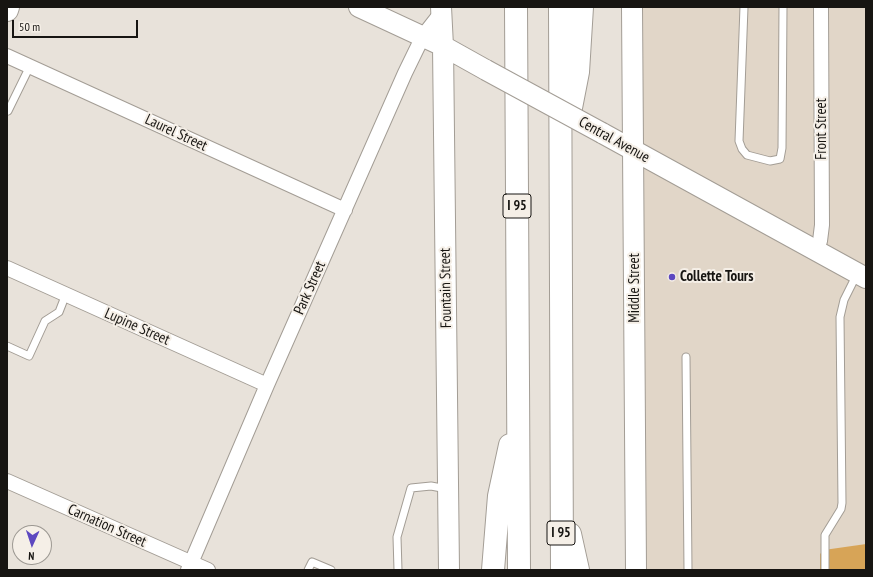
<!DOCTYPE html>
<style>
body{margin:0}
#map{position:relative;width:873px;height:577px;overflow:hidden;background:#e8e2da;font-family:"PT Sans Narrow",sans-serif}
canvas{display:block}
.frame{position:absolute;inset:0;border:8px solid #171512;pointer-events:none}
.north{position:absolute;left:12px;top:525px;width:40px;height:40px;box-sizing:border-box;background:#f5efe7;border:1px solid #9c9892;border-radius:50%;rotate:183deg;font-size:11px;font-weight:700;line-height:16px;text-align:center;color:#171512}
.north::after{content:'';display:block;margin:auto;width:14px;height:18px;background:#5d48c0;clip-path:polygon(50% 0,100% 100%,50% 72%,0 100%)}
.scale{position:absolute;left:12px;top:20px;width:126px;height:18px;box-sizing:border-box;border:2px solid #171512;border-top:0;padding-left:5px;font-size:12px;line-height:14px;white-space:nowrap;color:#171512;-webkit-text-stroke:3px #f5efe7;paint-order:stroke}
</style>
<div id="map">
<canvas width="873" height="577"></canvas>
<div class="frame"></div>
<div class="north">N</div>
<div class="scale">50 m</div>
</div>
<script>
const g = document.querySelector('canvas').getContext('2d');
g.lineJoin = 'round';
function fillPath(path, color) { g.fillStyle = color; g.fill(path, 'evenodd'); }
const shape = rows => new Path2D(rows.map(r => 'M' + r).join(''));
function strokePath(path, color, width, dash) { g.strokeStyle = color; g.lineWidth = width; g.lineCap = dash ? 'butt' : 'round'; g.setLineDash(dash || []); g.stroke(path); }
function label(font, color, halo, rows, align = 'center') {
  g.font = font + ' "PT Sans Narrow",sans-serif'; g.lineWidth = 4; g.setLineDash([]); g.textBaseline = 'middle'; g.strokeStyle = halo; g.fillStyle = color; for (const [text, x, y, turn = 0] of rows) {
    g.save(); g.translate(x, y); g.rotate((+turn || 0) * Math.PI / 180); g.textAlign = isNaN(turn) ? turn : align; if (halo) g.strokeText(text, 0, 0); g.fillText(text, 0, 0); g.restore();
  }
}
fillPath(shape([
 [633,7,866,7,866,544,824,551,820,554,820,570,634,570]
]), '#e1d6c8');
fillPath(shape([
 [866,544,866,570,820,570,820,554,824,550]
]), '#d7a457');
const lane = shape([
 [744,7,739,141,742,149,747,155,770,161,780,159,782,148,783,7],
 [8,111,30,66],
 [7,346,29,356,45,321,59,312,66,294],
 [686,357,688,570],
 [308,570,312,562,331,570],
 [398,570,397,537,411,488,431,486,447,489],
 [825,570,825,535,841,509,842,503,840,317,844,300,857,274]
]);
const street = shape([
 [7,56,345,210],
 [815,250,820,241,822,225,821,7],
 [7,268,267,385],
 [7,481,208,570],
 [188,570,267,385,405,73,423,36,441,13]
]);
const secondary = shape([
 [359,7,443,46,486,70],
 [441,7,443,46,449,570],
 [632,7,636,570],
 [602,133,866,278]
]);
const primary = shape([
 [7,10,8,7]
]);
const highway = shape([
 [516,7,519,570],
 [560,7,562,570],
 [570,113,578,72,582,7],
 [570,534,578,570],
 [493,570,499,496,510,445]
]);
strokePath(lane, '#a39d95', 9);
strokePath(street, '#a39d95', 16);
strokePath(secondary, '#a39d95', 22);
strokePath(primary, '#a39d95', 24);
strokePath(highway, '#a39d95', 24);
strokePath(lane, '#fff', 7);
strokePath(street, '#fff', 14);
strokePath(secondary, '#fff', 20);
strokePath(primary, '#fff', 22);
strokePath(highway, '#fff', 22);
const secondaryBridge = shape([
 [486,70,602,133]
]);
strokePath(secondaryBridge, '#a39d95', 22, []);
strokePath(secondaryBridge, '#fff', 20);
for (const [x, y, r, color] of [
 [672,277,4,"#5d48c0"]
]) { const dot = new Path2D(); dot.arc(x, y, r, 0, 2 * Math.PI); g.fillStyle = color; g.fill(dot); strokePath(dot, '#f5efe7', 1.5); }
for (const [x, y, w] of [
 [517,206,28],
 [561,533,28]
]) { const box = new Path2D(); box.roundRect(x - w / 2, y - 12, w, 24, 3); g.fillStyle = '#f5efe7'; g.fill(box); strokePath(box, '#171512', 1); }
label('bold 14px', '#171512', null, [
 ["I 95",517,206],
 ["I 95",561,533]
]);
label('15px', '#171512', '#f5efe7', [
 ["Front Street",822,129,-90],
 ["Laurel Street",176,133,25],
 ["Central Avenue",614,140,29],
 ["Park Street",310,288,-66],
 ["Fountain Street",446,288,-91],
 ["Middle Street",635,288,-90],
 ["Lupine Street",137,327,24],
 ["Carnation Street",107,526,24]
]);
label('bold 15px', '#171512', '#f5efe7', [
 ["Collette Tours",680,277]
], 'left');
</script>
